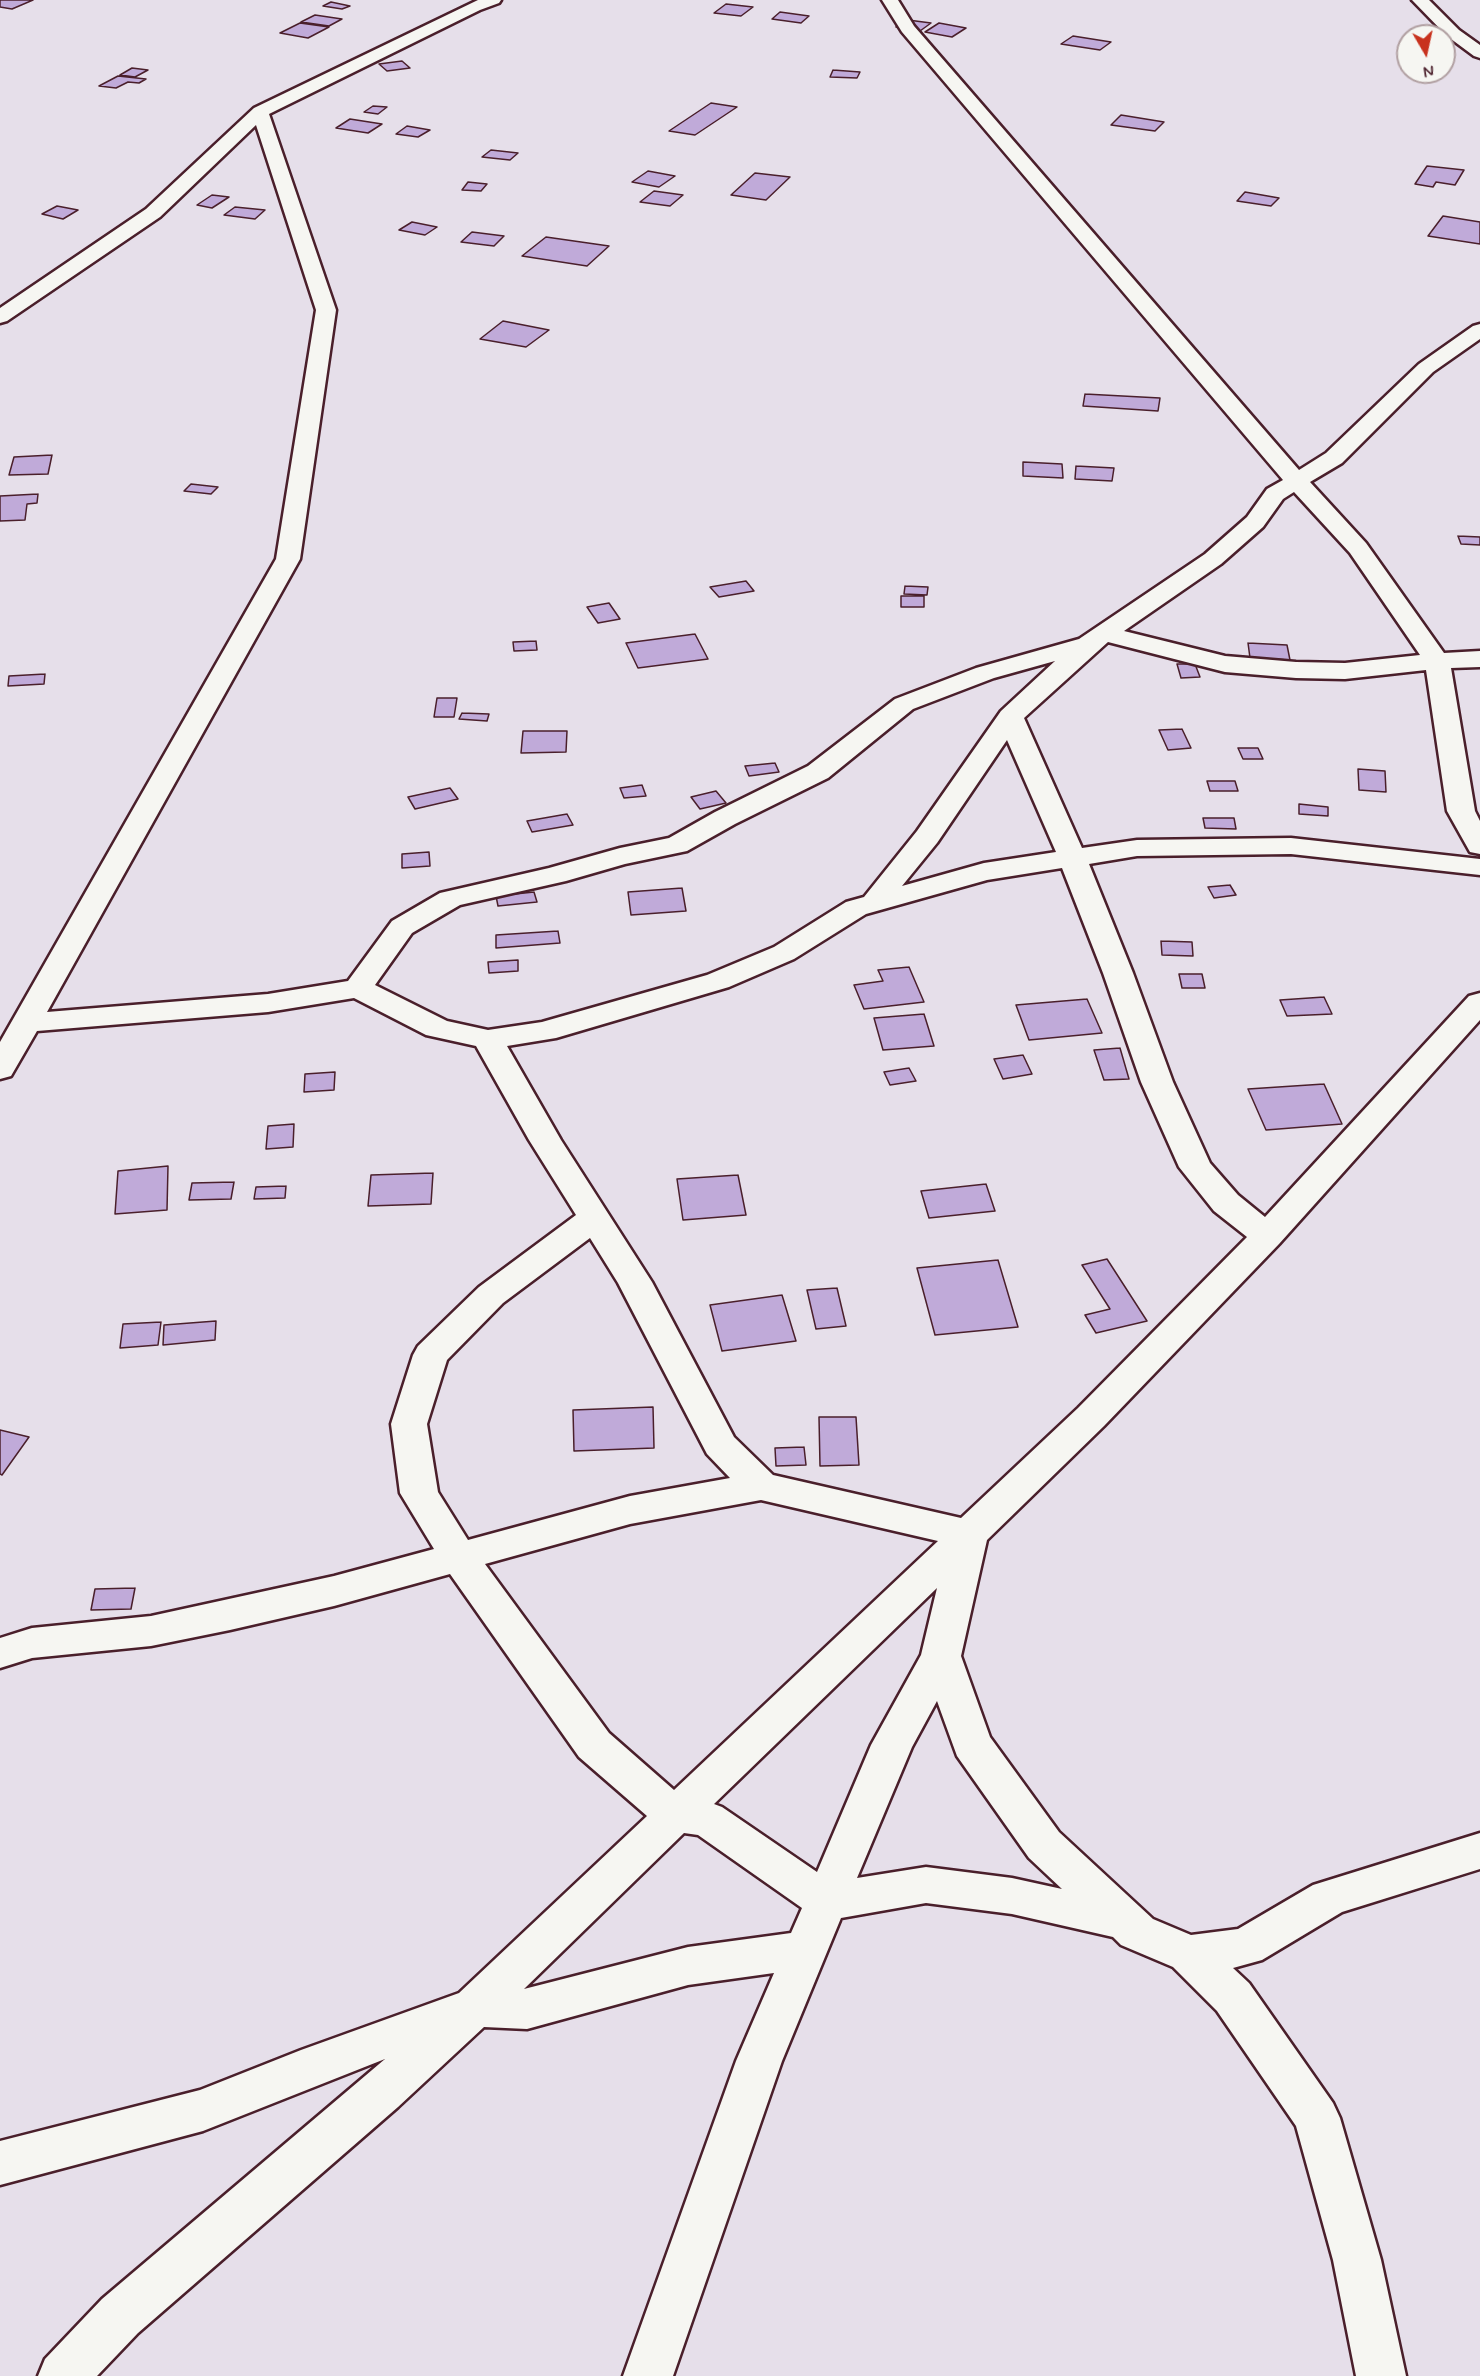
<!DOCTYPE html>
<style>
body{margin:0}
#map{position:relative;width:1480px;height:2376px;overflow:hidden;background:#e6dfea;font-family:Mynerve,sans-serif}
canvas{display:block}
.north{position:absolute;left:1396px;top:24px;width:60px;height:60px;box-sizing:border-box;background:#f6f6f2;border:2px solid #b1a0a2;border-radius:50%;rotate:171deg;font-size:16px;font-weight:700;line-height:24px;text-align:center;color:#4a1f2b}
.north::after{content:'';display:block;margin:auto;width:21px;height:27px;background:#c8321e;clip-path:polygon(50% 0,100% 100%,50% 72%,0 100%)}
</style>
<div id="map">
<canvas width="1480" height="2376"></canvas>
<div class="north">N</div>
</div>
<script>
const g = document.querySelector('canvas').getContext('2d');
g.lineJoin = 'round';
function fillPath(path, color) { g.fillStyle = color; g.fill(path, 'evenodd'); }
const shape = rows => new Path2D(rows.map(r => 'M' + r).join(''));
function strokePath(path, color, width, dash) { g.strokeStyle = color; g.lineWidth = width; g.lineCap = dash ? 'butt' : 'round'; g.setLineDash(dash || []); g.stroke(path); }
const building = shape([
 [0,0,33,0,12,9,0,7,0,0],
 [331,2,350,6,342,9,323,6,331,2],
 [726,4,753,7,741,16,714,13,726,4],
 [780,12,809,16,801,23,772,19,780,12],
 [315,15,342,19,329,26,301,22,315,15],
 [908,20,931,23,920,31,896,27,908,20],
 [300,23,329,27,308,38,280,33,300,23],
 [939,23,966,28,952,37,925,32,939,23],
 [1073,36,1111,42,1100,50,1061,44,1073,36],
 [402,61,410,68,387,71,379,64,402,61],
 [132,68,148,70,135,77,120,75,132,68],
 [833,70,860,72,857,78,830,77,833,70],
 [118,76,146,79,139,83,128,82,116,88,99,86,118,76],
 [711,103,737,107,695,135,669,131,711,103],
 [373,106,387,107,378,114,364,112,373,106],
 [1121,115,1164,122,1155,131,1111,125,1121,115],
 [350,119,382,124,368,133,336,128,350,119],
 [407,126,430,130,418,137,396,134,407,126],
 [491,150,518,153,510,160,482,157,491,150],
 [1427,166,1464,170,1455,185,1436,182,1433,187,1415,184,1427,166],
 [648,171,675,176,659,187,632,182,648,171],
 [755,173,790,177,766,200,731,195,755,173],
 [468,182,487,184,481,191,462,190,468,182],
 [654,191,683,195,670,206,640,202,654,191],
 [1245,192,1279,198,1271,206,1237,201,1245,192],
 [212,195,229,197,212,208,197,205,212,195],
 [57,206,78,210,63,219,42,214,57,206],
 [235,207,265,210,255,219,224,215,235,207],
 [1443,216,1480,222,1480,244,1428,236,1443,216],
 [412,222,437,227,425,235,399,230,412,222],
 [472,232,504,236,494,246,461,242,472,232],
 [546,237,609,246,587,266,522,256,546,237],
 [503,321,549,330,526,347,480,339,503,321],
 [1085,394,1160,398,1158,411,1083,406,1085,394],
 [52,455,48,474,9,475,14,457,52,455],
 [1023,462,1062,464,1063,478,1023,476,1023,462],
 [1076,466,1114,468,1112,481,1075,479,1076,466],
 [191,484,218,487,211,494,184,491,191,484],
 [38,494,37,503,27,504,25,520,0,521,0,496,38,494],
 [1458,536,1480,537,1480,545,1461,544,1458,536],
 [746,581,754,591,719,597,710,587,746,581],
 [905,586,928,587,927,595,904,594,905,586],
 [901,596,924,596,924,607,901,607,901,596],
 [609,603,620,619,598,623,587,607,609,603],
 [695,634,708,659,638,668,626,643,695,634],
 [536,641,537,650,514,651,513,642,536,641],
 [1248,643,1287,645,1290,660,1250,658,1248,643],
 [1177,664,1195,664,1200,677,1181,678,1177,664],
 [45,674,44,684,8,686,9,676,45,674],
 [437,698,457,698,454,717,434,717,437,698],
 [462,713,489,714,487,721,459,719,462,713],
 [1182,729,1191,748,1168,750,1159,730,1182,729],
 [523,731,567,731,566,752,521,753,523,731],
 [1238,748,1258,748,1263,759,1243,759,1238,748],
 [775,763,779,772,749,776,745,766,775,763],
 [1358,769,1385,771,1386,792,1359,790,1358,769],
 [1207,781,1235,781,1238,791,1210,791,1207,781],
 [642,785,646,796,624,798,620,788,642,785],
 [450,788,458,799,415,809,408,797,450,788],
 [716,791,726,803,700,809,691,797,716,791],
 [1299,804,1328,807,1328,816,1299,814,1299,804],
 [567,814,573,825,532,832,527,821,567,814],
 [1203,818,1234,818,1236,829,1205,828,1203,818],
 [429,852,430,866,402,868,402,854,429,852],
 [1230,885,1236,895,1214,898,1208,887,1230,885],
 [682,888,686,911,631,915,628,892,682,888],
 [534,892,537,902,498,906,496,896,534,892],
 [558,931,560,943,496,948,496,935,558,931],
 [1161,941,1192,942,1193,956,1162,955,1161,941],
 [518,960,518,971,489,973,488,962,518,960],
 [909,967,924,1002,864,1009,854,985,883,981,878,970,909,967],
 [1179,974,1202,974,1205,988,1182,988,1179,974],
 [1324,997,1332,1014,1287,1016,1280,1000,1324,997],
 [1087,999,1102,1033,1029,1040,1016,1005,1087,999],
 [924,1014,934,1046,883,1050,874,1018,924,1014],
 [1120,1048,1129,1079,1104,1080,1094,1050,1120,1048],
 [1023,1055,1032,1074,1003,1079,994,1059,1023,1055],
 [909,1068,916,1081,890,1085,884,1072,909,1068],
 [335,1072,334,1090,304,1092,305,1074,335,1072],
 [1324,1084,1342,1124,1266,1130,1248,1089,1324,1084],
 [294,1124,293,1147,266,1149,268,1126,294,1124],
 [168,1166,167,1210,115,1214,118,1171,168,1166],
 [433,1173,431,1204,368,1206,371,1175,433,1173],
 [738,1175,746,1215,683,1220,677,1179,738,1175],
 [234,1182,231,1199,189,1200,192,1183,234,1182],
 [986,1184,995,1211,929,1218,921,1191,986,1184],
 [286,1186,285,1198,254,1199,256,1187,286,1186],
 [1107,1259,1147,1321,1096,1333,1085,1315,1110,1309,1082,1265,1107,1259],
 [998,1260,1018,1327,935,1335,917,1268,998,1260],
 [837,1288,846,1326,816,1329,807,1290,837,1288],
 [782,1295,796,1341,722,1351,710,1305,782,1295],
 [216,1321,215,1340,163,1345,164,1325,216,1321],
 [161,1322,158,1345,120,1348,123,1324,161,1322],
 [653,1407,654,1448,574,1451,573,1410,653,1407],
 [819,1417,856,1417,859,1465,820,1466,819,1417],
 [0,1430,29,1437,2,1475,0,1474,0,1430],
 [804,1447,806,1465,776,1466,775,1448,804,1447],
 [135,1588,131,1609,91,1610,95,1589,135,1588]
]);
fillPath(building, '#c0aad9');
strokePath(building, '#4a1f2b', 1.5);
const minor = shape([
 [478,0,501,0,499,3,480,10,269,114,336,310,300,559,47,1012,268,994,348,981,392,921,440,893,549,868,620,848,669,838,715,812,808,766,895,699,976,668,1079,639,1205,554,1247,517,1267,489,1283,480,902,32,882,0,898,0,914,26,1299,470,1326,453,1419,364,1473,326,1480,324,1480,339,1433,372,1342,463,1310,482,1366,543,1444,653,1480,651,1480,667,1451,668,1475,811,1480,821,1480,854,1470,852,1447,811,1426,670,1345,679,1296,678,1225,672,1108,642,1024,718,1082,848,1137,840,1291,838,1480,859,1480,875,1291,854,1137,856,1089,864,1133,973,1173,1082,1210,1163,1238,1195,1265,1217,1469,996,1480,993,1480,1020,1279,1244,1104,1426,987,1540,961,1656,990,1737,1059,1832,1153,1919,1191,1935,1238,1929,1313,1885,1480,1833,1480,1869,1342,1912,1262,1960,1233,1968,1249,1983,1333,2103,1340,2118,1381,2260,1406,2376,1356,2376,1333,2260,1296,2126,1217,2011,1173,1967,1121,1945,1113,1937,1012,1914,926,1903,841,1918,782,2061,673,2376,623,2376,736,2061,774,1973,688,1985,527,2029,484,2027,398,2107,138,2333,97,2376,38,2376,45,2359,102,2299,385,2059,203,2131,0,2185,0,2141,200,2090,301,2050,459,1993,647,1816,579,1757,450,1574,334,1606,230,1630,151,1646,32,1658,0,1668,0,1638,32,1628,151,1616,334,1576,434,1549,400,1493,391,1424,413,1355,418,1346,479,1287,576,1215,529,1140,476,1046,426,1035,354,998,268,1012,37,1031,11,1076,0,1079,0,1042,276,559,316,310,256,125,160,217,7,321,0,323,0,308,146,209,254,108,478,0],
 [1294,492,1350,553,1420,655,1345,663,1296,662,1225,656,1124,631,1221,564,1263,527,1283,499,1294,492],
 [1055,661,1001,711,917,831,864,897,846,902,774,947,707,975,542,1022,488,1030,447,1021,375,985,412,933,460,905,566,881,625,864,687,851,735,824,828,778,913,709,994,678,1055,661],
 [1007,740,1056,852,984,863,902,886,937,843,1007,740],
 [1062,868,1103,973,1141,1082,1179,1167,1214,1211,1247,1237,1078,1408,961,1518,773,1475,734,1437,652,1282,561,1140,507,1046,556,1038,729,987,794,959,866,914,987,880,1062,868],
 [590,1238,618,1283,707,1454,730,1478,630,1496,468,1540,438,1492,427,1424,447,1360,503,1303,590,1238],
 [761,1500,938,1541,674,1790,609,1733,485,1564,630,1524,761,1500],
 [937,1588,921,1655,871,1745,817,1872,722,1807,714,1804,937,1588],
 [937,1701,957,1756,1029,1858,1062,1889,1012,1878,926,1867,857,1878,912,1747,937,1701],
 [684,1833,698,1835,802,1908,791,1933,688,1947,524,1989,684,1833],
 [1412,0,1429,0,1459,30,1480,45,1480,58,1474,56,1447,36,1412,0]
]);
strokePath(minor, '#4a1f2b', 5);
fillPath(minor, '#f6f6f2');
</script>
